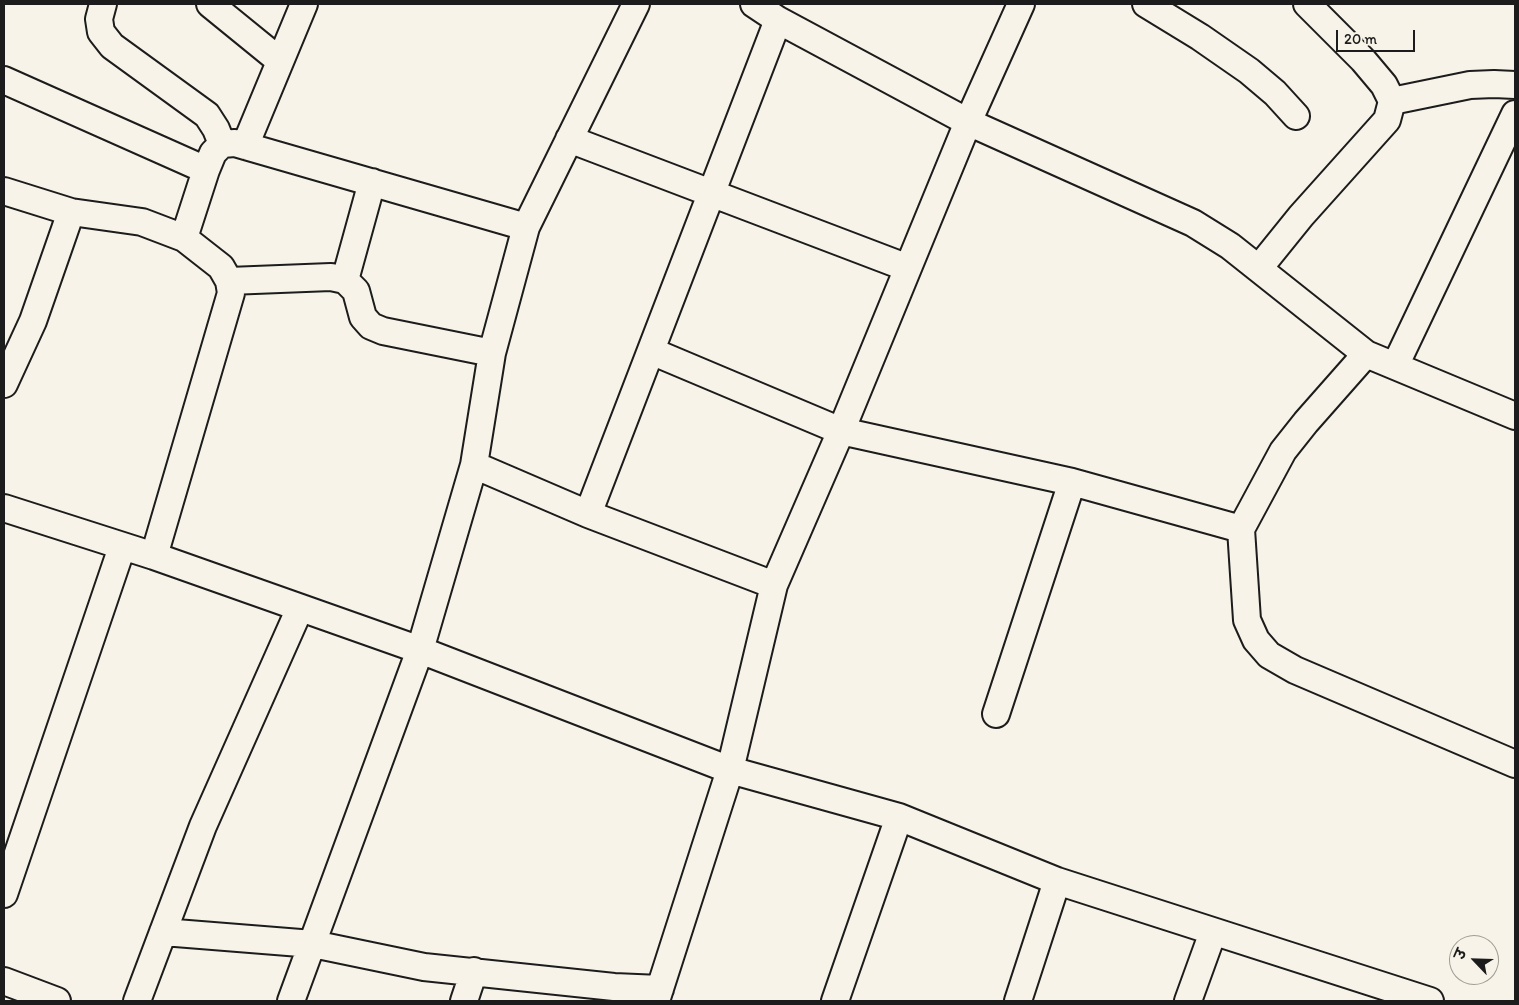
<!DOCTYPE html>
<meta charset="utf-8">
<style>
body{margin:0}
#map{position:relative;width:1519px;height:1005px;overflow:hidden;background:#f7f3e8;font-family:Itim,"Playpen Sans Deva",sans-serif}
canvas{display:block}
.frame{position:absolute;inset:0;border:5px solid #1c1c1c;pointer-events:none}
.north{position:absolute;left:1449px;top:935px;width:50px;height:50px;box-sizing:border-box;background:#f7f3e8;border:1px solid #9f9d96;border-radius:50%;rotate:294deg;font-size:14px;font-weight:700;line-height:20px;text-align:center;color:#1c1c1c}
.north::after{content:'';display:block;margin:auto;width:18px;height:22px;background:#1c1c1c;clip-path:polygon(50% 0,100% 100%,50% 72%,0 100%)}
.scale{position:absolute;left:1336px;top:30px;width:79px;height:22px;box-sizing:border-box;border:2px solid #1c1c1c;border-top:0;padding-left:6px;font-size:15px;line-height:18px;white-space:nowrap;color:#1c1c1c;-webkit-text-stroke:4px #f7f3e8;paint-order:stroke}
</style>
<div id="map">
<canvas width="1519" height="1005"></canvas>
<div class="frame"></div>
<div class="north">उ</div>
<div class="scale">20 m</div>
</div>
<script>
const g = document.querySelector('canvas').getContext('2d');
g.lineJoin = 'round';
const shape = rows => new Path2D(rows.map(r => 'M' + r).join(''));
function strokePath(path, color, width, dash) { g.strokeStyle = color; g.lineWidth = width; g.lineCap = dash ? 'butt' : 'round'; g.setLineDash(dash || []); g.stroke(path); }
const minor = shape([
 [103,4,99,19,101,32,112,46,207,115,216,129,222,144],
 [210,4,280,61],
 [754,4,778,20,968,122,1193,223,1230,246,1366,354,1515,416],
 [1146,4,1200,37,1249,71,1275,93,1296,116],
 [4,80,206,170],
 [1392,101,1470,85,1494,84,1515,85],
 [569,139,908,268],
 [245,146,304,4],
 [4,191,71,212,142,222,184,238,221,267,229,281,231,293,154,556],
 [184,238,206,170,213,153,222,144,235,143,526,227,636,4],
 [1259,268,1301,216,1387,120,1392,101,1384,85,1363,60,1307,4],
 [345,280,372,182],
 [229,281,331,277,345,280,356,291,363,317,371,326,383,331,492,353],
 [651,351,841,431,1072,482,1241,529],
 [1366,354,1306,422,1283,451,1241,529,1247,620,1256,640,1269,655,1295,670,1515,764],
 [1395,366,1515,114],
 [4,384,33,321,71,212],
 [474,465,588,514,774,585],
 [4,508,154,556,420,650,730,770,899,817,1057,881,1430,1001],
 [588,514,778,20],
 [996,714,1072,482],
 [4,894,122,547],
 [163,932,313,944,424,967,614,987,660,989],
 [4,981,57,1001],
 [137,1001,203,826,300,608],
 [291,1001,420,650,474,465,492,353,526,227],
 [464,1001,474,971],
 [656,1001,730,770,774,585,841,431,968,122,1021,4],
 [835,1001,899,817],
 [1018,1001,1057,881],
 [1188,1001,1213,932]
]);
strokePath(minor, '#1c1c1c', 30);
strokePath(minor, '#f7f3e8', 26);
</script>
